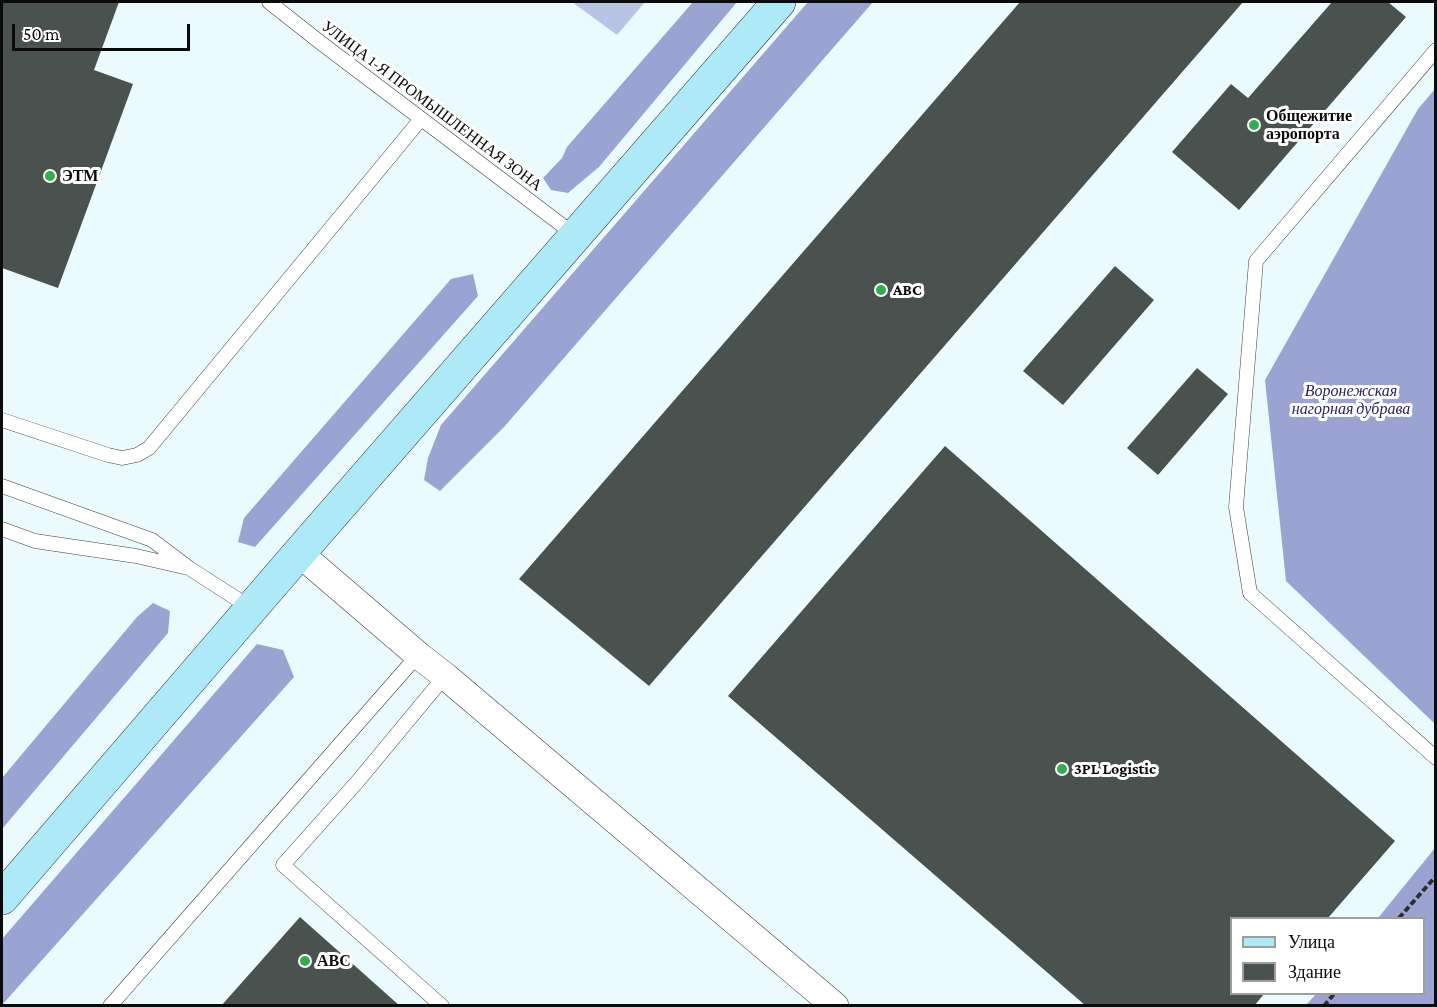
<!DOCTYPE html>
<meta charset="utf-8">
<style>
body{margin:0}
#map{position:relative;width:1437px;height:1007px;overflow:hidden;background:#ebfbfd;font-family:"Crimson Pro",serif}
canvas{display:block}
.frame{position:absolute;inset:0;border:3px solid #0b0b0b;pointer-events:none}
.legend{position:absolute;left:1230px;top:917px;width:195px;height:78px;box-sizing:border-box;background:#fff;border:2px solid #9d9d9d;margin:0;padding:8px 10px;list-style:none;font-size:18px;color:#0b0b0b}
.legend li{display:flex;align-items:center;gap:12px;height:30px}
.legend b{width:30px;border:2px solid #9d9d9d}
.scale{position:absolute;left:12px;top:24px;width:178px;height:27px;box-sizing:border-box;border:3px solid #0b0b0b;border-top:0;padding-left:8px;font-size:18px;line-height:21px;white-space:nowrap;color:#0b0b0b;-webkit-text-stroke:4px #fff;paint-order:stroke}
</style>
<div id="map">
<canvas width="1437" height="1007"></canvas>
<div class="frame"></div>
<ul class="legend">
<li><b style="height:8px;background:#ade9f6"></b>Улица</li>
<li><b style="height:16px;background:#49524f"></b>Здание</li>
</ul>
<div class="scale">50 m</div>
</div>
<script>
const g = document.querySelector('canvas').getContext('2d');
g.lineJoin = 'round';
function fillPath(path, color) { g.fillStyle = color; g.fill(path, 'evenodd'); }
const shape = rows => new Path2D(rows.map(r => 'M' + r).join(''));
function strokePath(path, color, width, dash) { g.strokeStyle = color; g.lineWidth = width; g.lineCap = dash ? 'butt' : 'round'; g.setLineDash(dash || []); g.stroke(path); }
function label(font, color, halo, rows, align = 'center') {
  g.font = font + ' "Crimson Pro",serif'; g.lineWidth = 6; g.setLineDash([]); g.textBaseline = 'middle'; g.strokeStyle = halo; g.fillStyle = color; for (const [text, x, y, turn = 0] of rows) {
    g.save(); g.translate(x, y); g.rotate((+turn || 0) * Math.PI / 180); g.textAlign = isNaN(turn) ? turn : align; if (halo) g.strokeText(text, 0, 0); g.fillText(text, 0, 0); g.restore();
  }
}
fillPath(shape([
 [572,2,645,2,617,35]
]), '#b9c3e3');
fillPath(shape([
 [693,2,737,2,599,167,568,193,551,190,543,178,562,158,567,147],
 [808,2,873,2,504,427,440,491,424,480,428,458,441,425],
 [1435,89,1435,724,1286,581,1265,380,1418,109],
 [473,274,478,296,255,547,238,542,244,518,451,279],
 [153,603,170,611,168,633,2,829,2,778,137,617],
 [257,644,283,650,294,677,2,1005,2,939],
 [1435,848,1435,1005,1306,1005,1316,994,1424,994,1424,918,1378,918]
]), '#9aa3d2');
fillPath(shape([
 [2,2,119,2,94,70,133,84,58,288,2,268],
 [1020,2,1243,2,649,686,519,579],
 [1332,2,1388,2,1406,17,1239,210,1172,152,1231,84,1248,98],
 [1115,266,1154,300,1063,405,1023,371],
 [1197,368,1228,394,1158,475,1127,448],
 [945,446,1395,841,1328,918,1232,918,1232,994,1264,994,1254,1006,1086,1006,728,696],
 [300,917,400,1006,221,1006]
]), '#49524f');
const service = shape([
 [269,2,321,43,575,235],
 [1436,50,1256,261,1236,507,1250,593,1436,758],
 [2,420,108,455,122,458,137,455,149,448,421,119],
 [2,486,152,540,189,568,251,608],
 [2,529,35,541,136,556,184,567],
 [110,1006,418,655],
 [442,1006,283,865,358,781,445,676]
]);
const minor = shape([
 [299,553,418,655,445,676,835,1006]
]);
const secondary = shape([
 [2,898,299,553,779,2]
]);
strokePath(service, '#3e3e3e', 15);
strokePath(minor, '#3e3e3e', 28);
strokePath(secondary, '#2d2d2d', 34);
strokePath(shape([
 [1399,918,1436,876],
 [1324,1006,1334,994]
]), '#2d2d2d', 4, [6, 3]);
strokePath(service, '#fff', 14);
strokePath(minor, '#fff', 27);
strokePath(secondary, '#ade9f6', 33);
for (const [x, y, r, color] of [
 [1254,125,6,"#33ab50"],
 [50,176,6,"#33ab50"],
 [881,290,6,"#33ab50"],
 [1062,769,6,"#33ab50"],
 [305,961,6,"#33ab50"]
]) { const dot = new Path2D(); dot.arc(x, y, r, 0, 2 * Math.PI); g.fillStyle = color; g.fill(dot); strokePath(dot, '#fff', 2); }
label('16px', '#0b0b0b', '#fff', [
 ["УЛИЦА 1-Я ПРОМЫШЛЕННАЯ ЗОНА",432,106,37]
]);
label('bold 16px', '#0b0b0b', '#fff', [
 ["Общежитие",1266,116],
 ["аэропорта",1266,134],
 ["ЭТМ",62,176],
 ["ABC",893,290],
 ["3PL Logistic",1074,769],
 ["АВС",317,961]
], 'left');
label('italic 16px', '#28235b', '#fff', [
 ["Воронежская",1351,391],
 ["нагорная дубрава",1351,409]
]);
</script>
